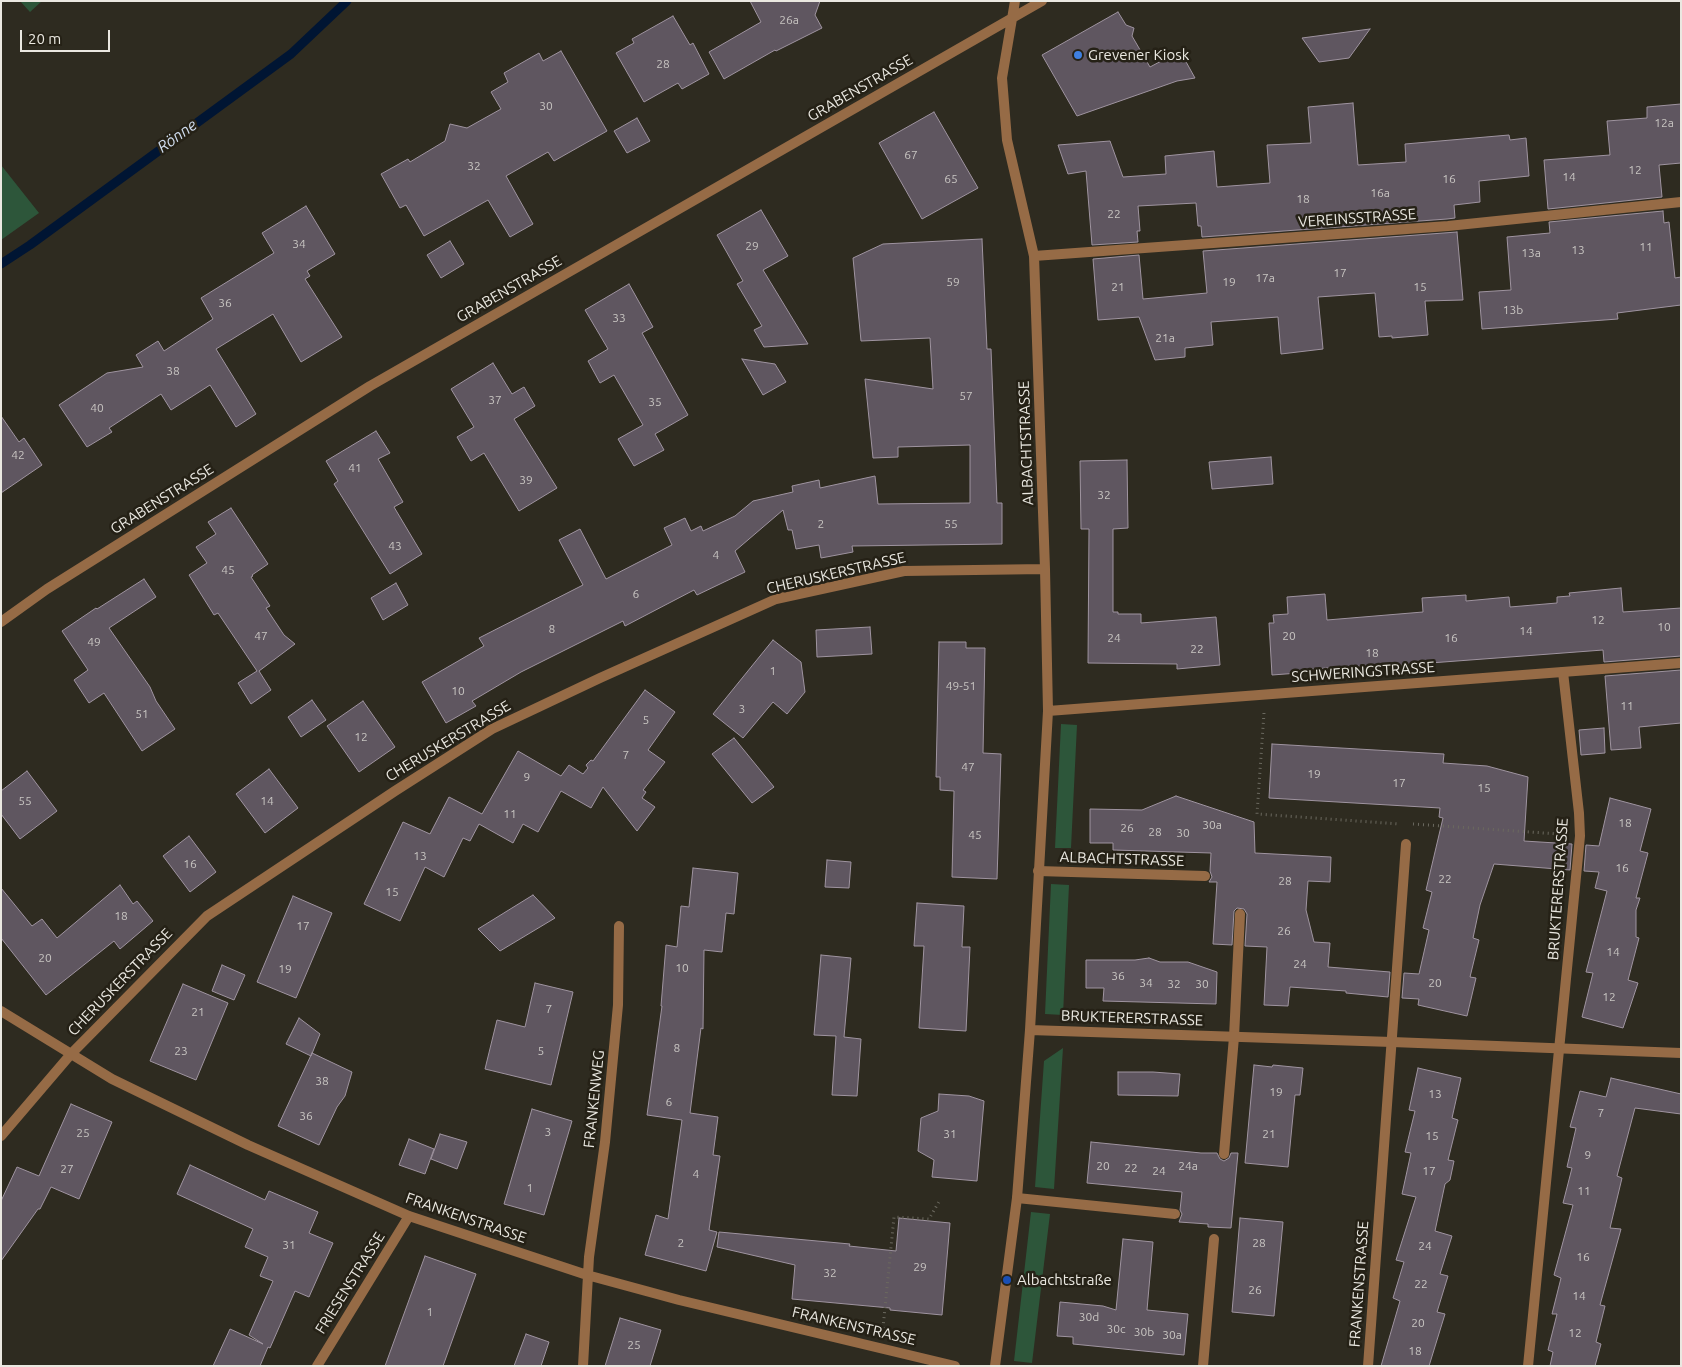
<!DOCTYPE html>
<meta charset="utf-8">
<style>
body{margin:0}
#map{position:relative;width:1682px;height:1367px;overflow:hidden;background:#2e2b20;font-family:Ubuntu,sans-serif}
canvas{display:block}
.frame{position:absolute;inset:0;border:2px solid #eae8e1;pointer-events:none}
.scale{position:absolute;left:20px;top:30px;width:90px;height:22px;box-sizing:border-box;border:2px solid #eae8e1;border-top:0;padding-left:6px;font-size:15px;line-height:18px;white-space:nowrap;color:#eae8e1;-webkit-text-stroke:4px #252116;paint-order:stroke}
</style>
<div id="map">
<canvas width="1682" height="1367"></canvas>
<div class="frame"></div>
<div class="scale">20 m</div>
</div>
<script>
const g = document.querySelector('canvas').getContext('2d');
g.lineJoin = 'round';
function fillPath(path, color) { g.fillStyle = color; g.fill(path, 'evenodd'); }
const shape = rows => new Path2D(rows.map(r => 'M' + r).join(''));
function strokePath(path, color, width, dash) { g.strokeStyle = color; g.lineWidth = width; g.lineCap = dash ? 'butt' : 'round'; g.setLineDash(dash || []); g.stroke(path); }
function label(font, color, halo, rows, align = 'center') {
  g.font = font + ' Ubuntu,sans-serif'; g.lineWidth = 5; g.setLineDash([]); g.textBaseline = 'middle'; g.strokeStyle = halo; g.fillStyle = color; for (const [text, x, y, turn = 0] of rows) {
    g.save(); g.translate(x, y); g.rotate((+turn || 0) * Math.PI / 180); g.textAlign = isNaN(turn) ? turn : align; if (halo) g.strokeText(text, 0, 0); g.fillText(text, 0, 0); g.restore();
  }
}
fillPath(shape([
 [20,1,42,1,30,12],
 [1,165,39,213,1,240],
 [1061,724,1077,725,1071,848,1055,848],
 [1051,884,1069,885,1063,1015,1045,1014],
 [1063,1048,1054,1189,1035,1187,1044,1061],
 [1031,1212,1050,1214,1032,1363,1014,1361]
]), '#2d563a');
strokePath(shape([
 [1,264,30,245,291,54,347,1]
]), '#001533', 9);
const building = shape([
 [750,1,820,1,815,15,822,28,776,51,775,50,724,79,709,52,761,22,750,1],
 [1118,12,1126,25,1134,28,1132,36,1150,67,1180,51,1195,78,1177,81,1077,116,1042,55,1118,12],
 [673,16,690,45,693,43,709,74,682,89,678,83,644,102,616,53,634,43,632,39,673,16],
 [1370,29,1349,58,1319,62,1302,38,1370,29],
 [561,51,607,131,554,161,548,152,506,176,533,224,510,237,488,200,424,236,406,205,400,208,381,174,408,159,410,162,445,141,450,124,467,128,501,109,491,92,508,82,504,73,539,53,543,61,561,51],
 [1353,103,1358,165,1406,162,1405,144,1509,135,1510,140,1526,138,1529,176,1479,181,1480,202,1454,205,1455,218,1447,219,1202,237,1201,226,1198,226,1196,203,1138,206,1140,231,1137,231,1138,242,1092,245,1086,171,1068,174,1058,145,1110,141,1123,177,1166,174,1165,156,1214,151,1217,187,1270,183,1267,145,1311,143,1308,107,1353,103],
 [1681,104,1681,163,1659,165,1662,197,1548,209,1544,160,1610,155,1607,121,1647,118,1647,107,1681,104],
 [934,112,978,188,922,219,879,143,934,112],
 [637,118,650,141,627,153,614,131,637,118],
 [306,206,335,254,307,271,310,276,305,279,342,337,301,362,273,314,216,349,256,414,236,427,210,385,171,410,161,394,109,428,112,432,87,447,59,405,107,373,143,367,136,355,158,341,164,351,213,319,201,298,274,253,262,233,306,206],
 [761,210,788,256,763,270,808,344,764,347,754,330,762,326,737,284,743,281,717,235,761,210],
 [1663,211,1664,223,1669,222,1675,278,1681,277,1681,305,1617,313,1618,319,1482,329,1479,292,1511,290,1507,237,1550,233,1549,222,1663,211],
 [1457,232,1463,300,1425,301,1428,335,1392,338,1392,336,1379,337,1375,293,1318,297,1323,349,1281,354,1278,317,1211,322,1213,345,1185,348,1185,357,1155,360,1139,317,1098,320,1093,259,1139,255,1143,299,1207,293,1203,251,1457,232],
 [982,239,987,349,991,349,997,503,1002,503,1002,544,852,546,853,552,821,558,819,545,796,549,792,530,788,530,783,510,735,551,745,572,697,595,694,590,625,626,623,621,521,672,472,701,476,706,446,723,422,682,484,646,479,638,583,585,559,540,580,529,606,579,672,545,664,528,685,518,691,531,701,526,703,531,735,516,753,501,793,492,792,486,819,480,820,488,875,476,878,504,970,503,970,445,898,447,898,457,873,458,865,379,933,389,930,338,861,341,853,258,883,244,982,239],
 [450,241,464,264,441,278,427,255,450,241],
 [629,284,653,327,642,333,688,415,655,434,664,450,634,466,618,439,643,425,614,375,600,383,588,361,608,349,585,310,629,284],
 [742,359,775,364,786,382,763,395,742,359],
 [493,363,512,394,524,387,535,406,514,419,557,488,519,511,484,453,471,461,457,437,474,427,451,389,493,363],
 [1,416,19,442,24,438,42,465,1,493,1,416],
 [376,431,390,453,378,459,403,502,394,507,422,554,390,574,334,484,338,481,326,461,376,431],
 [1271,457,1273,484,1212,489,1209,462,1271,457],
 [1127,460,1128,528,1113,529,1113,612,1118,612,1118,614,1141,614,1141,623,1216,617,1220,665,1177,669,1177,664,1088,663,1089,529,1081,529,1080,461,1127,460],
 [231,508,268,564,252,575,253,576,251,577,270,606,266,608,284,635,295,644,259,671,271,690,251,704,238,683,257,671,218,613,214,615,189,575,207,563,196,547,216,534,208,522,231,508],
 [144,579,156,597,109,628,150,687,156,701,175,729,142,751,104,693,89,703,74,680,88,670,62,631,96,608,97,609,144,579],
 [396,583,408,605,383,620,371,598,396,583],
 [1621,588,1623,612,1681,608,1681,656,1604,662,1603,650,1377,667,1377,665,1311,669,1312,672,1272,675,1269,623,1274,623,1273,615,1288,614,1287,597,1325,594,1327,620,1423,612,1422,598,1466,595,1466,601,1509,597,1510,607,1557,603,1557,597,1570,596,1569,593,1621,588],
 [870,627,872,654,817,657,816,630,870,627],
 [773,640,801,662,805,692,787,714,773,702,743,738,713,714,773,640],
 [939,642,966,642,966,648,985,648,983,753,1001,754,997,879,952,877,954,791,940,790,940,777,936,777,939,642],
 [1681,670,1681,723,1639,727,1641,748,1611,750,1605,676,1681,670],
 [645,690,675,712,648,750,665,762,643,790,646,792,642,798,655,807,637,831,603,787,591,808,561,791,538,832,523,824,513,843,479,824,470,841,463,838,444,877,425,867,400,921,364,904,403,822,430,834,449,797,482,814,518,751,561,776,569,765,583,774,588,768,586,765,591,760,593,761,645,690],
 [312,700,326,720,301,737,288,717,312,700],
 [363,701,395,747,359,772,327,726,363,701],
 [1604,728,1605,753,1581,755,1579,730,1604,728],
 [734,738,774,787,752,803,712,754,734,738],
 [1272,744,1444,754,1443,763,1487,766,1528,777,1524,841,1572,844,1570,870,1494,864,1480,905,1473,938,1479,940,1470,977,1476,978,1467,1016,1418,1005,1419,999,1402,998,1404,973,1419,974,1429,930,1423,928,1432,892,1426,890,1443,818,1439,817,1440,808,1269,798,1272,744],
 [269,769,298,808,265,833,236,794,269,769],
 [27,771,57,811,20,839,1,814,1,791,27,771],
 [1176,796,1254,822,1255,853,1331,857,1330,882,1308,881,1306,910,1314,942,1330,943,1328,967,1390,972,1388,997,1346,993,1346,991,1290,987,1288,1006,1264,1005,1267,947,1245,946,1247,914,1244,909,1237,908,1234,911,1232,945,1213,944,1217,882,1209,882,1212,877,1210,871,1211,853,1113,850,1113,843,1090,843,1090,809,1142,810,1176,796],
 [1610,798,1651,809,1640,851,1648,853,1636,898,1640,898,1636,910,1636,937,1639,938,1628,980,1638,983,1623,1028,1582,1017,1593,973,1586,972,1607,891,1595,888,1599,872,1584,871,1586,845,1599,846,1610,798],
 [189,836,216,872,190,892,163,856,189,836],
 [827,860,851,862,849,888,825,887,827,860],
 [693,868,738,873,734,914,726,913,722,952,704,950,703,1029,701,1028,690,1113,718,1117,713,1155,720,1156,709,1230,717,1232,706,1271,645,1255,656,1215,668,1219,682,1120,647,1115,662,1006,661,1006,666,945,677,947,681,906,689,907,693,868],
 [120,885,133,904,137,901,153,921,120,949,114,941,46,995,1,938,1,888,32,926,42,919,57,938,120,885],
 [533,895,555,918,500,951,478,929,533,895],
 [293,896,332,913,296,998,257,982,293,896],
 [917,903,964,906,962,947,970,947,966,1031,919,1028,924,946,914,946,917,903],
 [821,955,851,958,844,1037,861,1039,857,1096,832,1095,836,1036,814,1035,821,955],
 [1149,958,1160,962,1188,962,1217,972,1216,1004,1103,1001,1104,988,1086,988,1086,960,1135,960,1149,958],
 [222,965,245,975,234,1000,212,991,222,965],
 [535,983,573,992,551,1085,485,1069,497,1020,525,1027,535,983],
 [183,984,228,1003,196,1080,150,1061,183,984],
 [299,1018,320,1034,311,1056,286,1044,299,1018],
 [312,1053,352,1072,345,1096,337,1107,319,1145,278,1126,312,1053],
 [1254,1065,1272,1067,1273,1065,1303,1068,1300,1095,1295,1095,1288,1167,1245,1163,1254,1065],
 [1418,1068,1461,1078,1452,1118,1458,1120,1448,1160,1454,1161,1450,1180,1445,1184,1435,1231,1452,1236,1440,1274,1448,1276,1437,1312,1445,1314,1429,1366,1381,1366,1400,1301,1393,1298,1404,1262,1396,1260,1416,1197,1402,1194,1411,1153,1405,1152,1415,1111,1409,1110,1418,1068],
 [1118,1072,1153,1072,1180,1074,1178,1096,1118,1095,1118,1072],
 [1611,1078,1681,1094,1681,1114,1635,1108,1617,1176,1622,1178,1610,1228,1621,1229,1600,1305,1605,1306,1596,1342,1601,1344,1595,1366,1550,1366,1553,1352,1548,1350,1557,1314,1552,1314,1561,1278,1554,1275,1573,1205,1563,1203,1572,1168,1567,1167,1576,1128,1570,1127,1580,1091,1606,1097,1611,1078],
 [939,1094,969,1096,984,1101,977,1181,932,1177,934,1160,918,1151,921,1118,938,1111,939,1094],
 [71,1104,112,1122,79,1199,51,1187,40,1209,38,1209,1,1261,1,1201,17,1167,39,1176,71,1104],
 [532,1109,572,1121,544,1215,504,1204,532,1109],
 [440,1134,467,1142,457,1169,431,1159,440,1134],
 [409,1139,434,1149,425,1174,399,1165,409,1139],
 [1091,1142,1201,1153,1217,1153,1220,1159,1224,1161,1229,1158,1231,1153,1238,1153,1231,1228,1208,1227,1208,1224,1179,1222,1182,1214,1180,1210,1182,1192,1087,1183,1091,1142],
 [190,1165,265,1200,269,1191,318,1212,309,1233,333,1243,309,1297,295,1291,270,1348,268,1347,260,1366,213,1366,230,1329,263,1344,249,1335,273,1281,260,1276,268,1257,245,1247,253,1229,177,1194,190,1165],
 [899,1218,950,1223,942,1315,890,1310,890,1308,792,1299,795,1265,717,1247,719,1232,850,1244,849,1246,896,1251,899,1218],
 [1240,1218,1283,1222,1274,1316,1232,1312,1240,1218],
 [1123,1239,1153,1242,1147,1310,1188,1314,1184,1355,1073,1344,1073,1337,1057,1336,1060,1302,1103,1306,1116,1310,1123,1239],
 [425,1256,476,1274,443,1366,385,1366,425,1256],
 [620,1318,661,1330,650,1366,605,1366,620,1318],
 [526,1334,549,1342,541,1366,514,1366,526,1334]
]);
fillPath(building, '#5f5660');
strokePath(building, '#9f94a0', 1);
strokePath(shape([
 [1264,713,1257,814,1400,824],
 [1413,824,1559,834],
 [883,1328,894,1217,929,1219,940,1200]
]), '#6b695f', 3, [1, 4]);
strokePath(shape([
 [1038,871,1205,876],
 [1224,1154,1234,1037,1240,914],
 [1017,1198,1175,1214],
 [1203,1366,1214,1239],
 [1368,1366,1406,844],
 [1528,1366,1580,836,1579,813,1563,672]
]), '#966b46', 10);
strokePath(shape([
 [1034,256,1448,226,1681,202],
 [1,622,47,589,370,386,1042,1],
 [1048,711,1681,663],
 [1,1011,112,1079,248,1145,409,1216,587,1275,679,1300,955,1366],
 [1030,1030,1392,1042,1681,1053],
 [1,1136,71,1054,207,916,395,791,492,729,600,678,776,599,904,571,1045,569],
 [317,1366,409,1216],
 [583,1366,589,1257,605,1142,618,1005,619,926],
 [995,1366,1017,1198,1030,1030,1048,711,1045,569,1034,256,1007,140,1002,78,1015,1]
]), '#966b46', 10);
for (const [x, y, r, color] of [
 [1078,55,5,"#3f7fe0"],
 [1007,1280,5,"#1a4fb4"]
]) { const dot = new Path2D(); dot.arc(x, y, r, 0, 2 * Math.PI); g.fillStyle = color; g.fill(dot); strokePath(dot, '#252116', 2); }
label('12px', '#c7c4c1', null, [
 ["26a",789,20],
 ["28",663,64],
 ["30",546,106],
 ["12a",1664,123],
 ["67",911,155],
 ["32",474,166],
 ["12",1635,170],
 ["14",1569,177],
 ["65",951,179],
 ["16",1449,179],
 ["16a",1380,193],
 ["18",1303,199],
 ["22",1114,214],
 ["34",299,244],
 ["29",752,246],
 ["11",1646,247],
 ["13",1578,250],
 ["13a",1531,253],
 ["17",1340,273],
 ["17a",1265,278],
 ["59",953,282],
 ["19",1229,282],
 ["21",1118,287],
 ["15",1420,287],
 ["36",225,303],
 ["13b",1513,310],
 ["33",619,318],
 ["21a",1165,338],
 ["38",173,371],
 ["57",966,396],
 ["37",495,400],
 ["35",655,402],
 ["40",97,408],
 ["42",18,455],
 ["41",355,468],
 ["39",526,480],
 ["32",1104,495],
 ["2",821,524],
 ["55",951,524],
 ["43",395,546],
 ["4",716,555],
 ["45",228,570],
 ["6",636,594],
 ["12",1598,620],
 ["10",1664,627],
 ["8",552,629],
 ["14",1526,631],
 ["47",261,636],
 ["20",1289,636],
 ["24",1114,638],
 ["16",1451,638],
 ["49",94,642],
 ["22",1197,649],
 ["18",1372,653],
 ["1",773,671],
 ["49-51",961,686],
 ["10",458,691],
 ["11",1627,706],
 ["3",742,709],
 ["51",142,714],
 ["5",646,720],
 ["12",361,737],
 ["7",626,755],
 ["47",968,767],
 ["19",1314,774],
 ["9",527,777],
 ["17",1399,783],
 ["15",1484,788],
 ["55",25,801],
 ["14",267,801],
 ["11",510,814],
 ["18",1625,823],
 ["30a",1212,825],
 ["26",1127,828],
 ["28",1155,832],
 ["30",1183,833],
 ["45",975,835],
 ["13",420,856],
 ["16",190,864],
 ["16",1622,868],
 ["22",1445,879],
 ["28",1285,881],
 ["15",392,892],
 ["18",121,916],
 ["17",303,926],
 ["26",1284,931],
 ["14",1613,952],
 ["20",45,958],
 ["24",1300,964],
 ["10",682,968],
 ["19",285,969],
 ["36",1118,976],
 ["34",1146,983],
 ["20",1435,983],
 ["32",1174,984],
 ["30",1202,984],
 ["12",1609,997],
 ["7",549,1009],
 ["21",198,1012],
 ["8",677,1048],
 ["23",181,1051],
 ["5",541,1051],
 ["38",322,1081],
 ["19",1276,1092],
 ["13",1435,1094],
 ["6",669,1102],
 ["7",1601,1113],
 ["36",306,1116],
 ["3",548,1132],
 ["25",83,1133],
 ["31",950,1134],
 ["21",1269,1134],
 ["15",1432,1136],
 ["9",1588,1155],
 ["20",1103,1166],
 ["24a",1188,1166],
 ["22",1131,1168],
 ["27",67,1169],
 ["24",1159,1171],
 ["17",1429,1171],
 ["4",696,1174],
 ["1",530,1188],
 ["11",1584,1191],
 ["2",681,1243],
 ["28",1259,1243],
 ["31",289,1245],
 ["24",1425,1246],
 ["16",1583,1257],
 ["29",920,1267],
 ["32",830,1273],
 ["22",1421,1284],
 ["26",1255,1290],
 ["14",1579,1296],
 ["1",430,1312],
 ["30d",1089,1317],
 ["20",1418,1323],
 ["30c",1116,1329],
 ["30b",1144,1332],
 ["12",1575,1333],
 ["30a",1172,1335],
 ["25",634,1345],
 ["18",1415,1351]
]);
label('15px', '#eae8e1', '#252116', [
 ["Grevener Kiosk",1088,55],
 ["Albachtstraße",1017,1280]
], 'left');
label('15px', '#eae8e1', '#252116', [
 ["GRABENSTRASSE",860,88,-30],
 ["VEREINSSTRASSE",1357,218,-4],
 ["GRABENSTRASSE",509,289,-30],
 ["ALBACHTSTRASSE",1026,443,-92],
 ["GRABENSTRASSE",162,499,-32],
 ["CHERUSKERSTRASSE",836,573,-13],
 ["SCHWERINGSTRASSE",1363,672,-4],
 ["CHERUSKERSTRASSE",448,741,-31],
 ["ALBACHTSTRASSE",1122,859,2],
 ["BRUKTERERSTRASSE",1558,889,-86],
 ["CHERUSKERSTRASSE",120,982,-46],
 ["BRUKTERERSTRASSE",1132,1018,2],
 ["FRANKENWEG",594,1099,-84],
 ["FRANKENSTRASSE",466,1218,19],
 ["FRIESENSTRASSE",350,1283,-58],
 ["FRANKENSTRASSE",1359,1284,-86],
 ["FRANKENSTRASSE",854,1326,13]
]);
label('italic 16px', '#d0ddef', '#252116', [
 ["Rönne",177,136,-36]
]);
</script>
